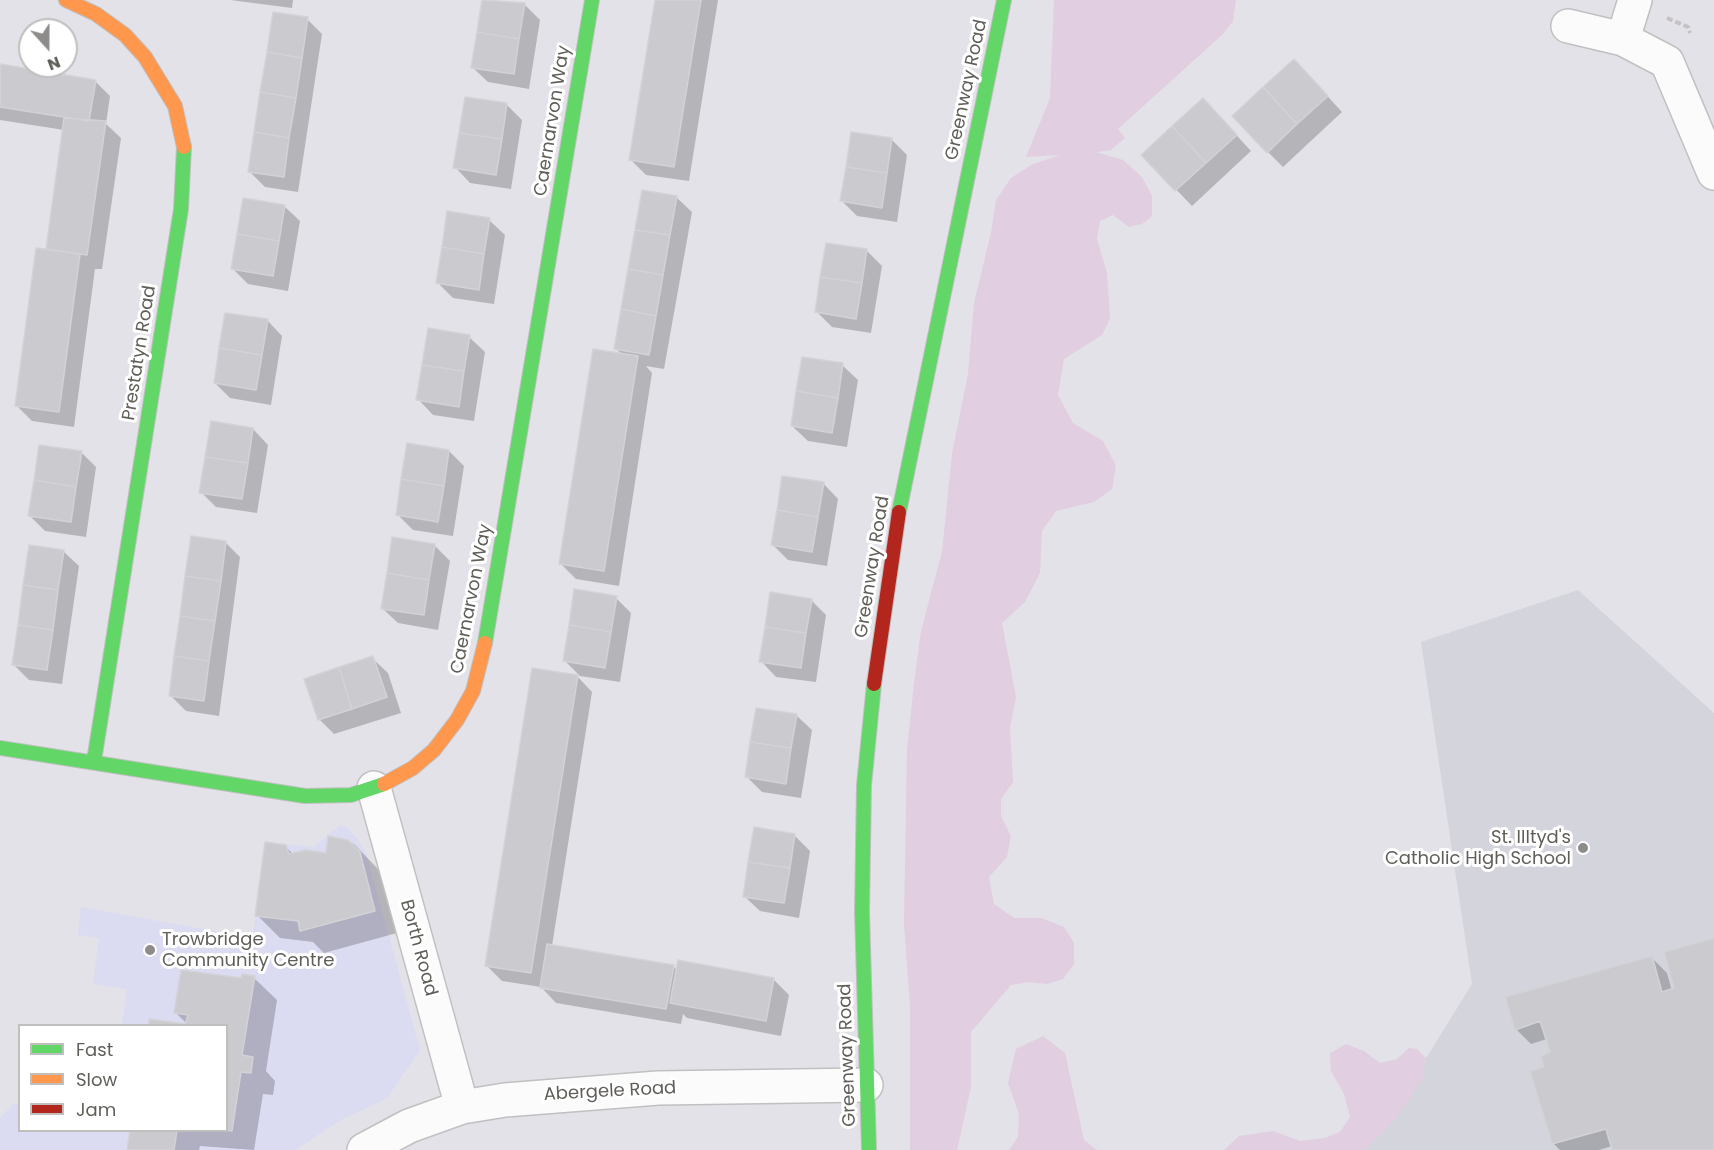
<!DOCTYPE html>
<style>
body{margin:0}
#map{position:relative;width:1714px;height:1150px;overflow:hidden;background:#e2e2e8;font-family:Poppins,sans-serif}
canvas{display:block}
.legend{position:absolute;left:18px;top:1024px;width:210px;height:108px;box-sizing:border-box;background:#fff;border:2px solid #bfbfbd;margin:0;padding:8px 10px;list-style:none;font-size:18px;color:#605e59}
.legend li{display:flex;align-items:center;gap:12px;height:30px}
.legend b{width:30px;border:2px solid #bfbfbd}
.north{position:absolute;left:18px;top:18px;width:60px;height:60px;box-sizing:border-box;background:#fff;border:2px solid #bfbfbd;border-radius:50%;rotate:159deg;font-size:16px;font-weight:700;line-height:24px;text-align:center;color:#605e59}
.north::after{content:'';display:block;margin:auto;width:21px;height:27px;background:#8e8c8b;clip-path:polygon(50% 0,100% 100%,50% 72%,0 100%)}
</style>
<div id="map">
<canvas width="1714" height="1150"></canvas>
<ul class="legend">
<li><b style="height:8px;background:#63d668"></b>Fast</li>
<li><b style="height:8px;background:#ff974d"></b>Slow</li>
<li><b style="height:8px;background:#b3261e"></b>Jam</li>
</ul>
<div class="north">N</div>
</div>
<script>
const g = document.querySelector('canvas').getContext('2d');
g.lineJoin = 'round';
function fillPath(path, color) { g.fillStyle = color; g.fill(path, 'evenodd'); }
const shape = rows => new Path2D(rows.map(r => 'M' + r).join(''));
function strokePath(path, color, width, dash) { g.strokeStyle = color; g.lineWidth = width; g.lineCap = dash ? 'butt' : 'round'; g.setLineDash(dash || []); g.stroke(path); }
function label(font, color, halo, rows, align = 'center') {
  g.font = font + ' Poppins,sans-serif'; g.lineWidth = 6; g.setLineDash([]); g.textBaseline = 'middle'; g.strokeStyle = halo; g.fillStyle = color; for (const [text, x, y, turn = 0] of rows) {
    g.save(); g.translate(x, y); g.rotate((+turn || 0) * Math.PI / 180); g.textAlign = isNaN(turn) ? turn : align; if (halo) g.strokeText(text, 0, 0); g.fillText(text, 0, 0); g.restore();
  }
}
fillPath(shape([
 [340,825,348,828,359,841,366,853,420,1050,387,1098,339,1121,295,1150,0,1150,0,1118,14,1103,19,1104,20,1130,226,1130,226,1026,122,1025,127,989,93,984,99,938,78,935,81,907,253,938,265,842,314,847]
]), '#dbdbf2');
fillPath(shape([
 [1578,590,1714,713,1714,1150,1360,1150,1397,1105,1472,984,1421,642]
]), '#d4d4dd');
fillPath(shape([
 [1054,0,1236,0,1233,21,1223,34,1118,129,1125,138,1111,150,1096,152,1123,160,1142,177,1152,196,1152,216,1142,224,1129,227,1113,215,1100,221,1097,239,1107,273,1110,319,1102,335,1064,359,1058,395,1073,423,1103,441,1116,466,1112,489,1094,502,1056,511,1042,531,1040,573,1025,602,1002,623,1016,697,1010,727,1013,782,1001,799,1001,816,1011,836,1007,857,989,877,994,904,1014,918,1041,918,1064,927,1074,943,1074,964,1063,979,1047,984,1029,982,1011,985,971,1032,971,1087,957,1150,910,1150,910,1005,904,924,907,750,914,683,921,631,942,552,952,454,968,374,974,303,991,233,996,200,1011,178,1033,164,1060,155,1026,157,1050,98],
 [1043,1036,1065,1053,1084,1140,1097,1150,1009,1150,1018,1137,1019,1114,1008,1083,1016,1049],
 [1346,1044,1364,1051,1380,1063,1397,1059,1409,1048,1417,1049,1426,1058,1422,1079,1397,1117,1365,1150,1224,1150,1239,1136,1273,1131,1300,1141,1324,1138,1340,1132,1350,1117,1344,1094,1331,1071,1330,1053]
]), '#e1cee0');
fillPath(shape([
 [230,0,293,0,292,8],
 [483,0,524,4,540,20,529,89,488,82,472,67],
 [656,0,718,0,689,181,646,175,631,160],
 [307,19,322,34,298,192,265,187,250,172],
 [0,66,95,81,110,96,106,124,121,138,102,269,95,269,74,427,32,421,17,406,47,251,64,130,0,120],
 [1309,76,1342,112,1283,167,1268,152],
 [507,105,522,120,511,189,470,183,455,167],
 [1218,115,1251,151,1192,206,1143,155],
 [892,140,907,155,897,222,857,216,842,201],
 [676,197,692,212,664,369,646,366,652,373,619,586,576,579,561,564,623,355,616,349],
 [284,206,300,221,288,291,248,284,233,269],
 [489,220,505,235,494,304,453,298,437,282],
 [866,250,882,266,871,333,832,327,816,311],
 [267,320,282,336,271,405,230,398,215,383],
 [469,337,485,352,474,421,433,415,418,399],
 [842,365,858,380,847,447,808,441,792,426],
 [253,429,268,445,257,513,216,507,201,492],
 [449,451,464,466,453,536,413,530,397,514],
 [81,452,96,467,86,537,45,531,30,516],
 [823,483,838,499,827,566,788,560,773,545],
 [225,542,240,557,219,716,186,711,170,695],
 [434,545,450,561,438,630,398,623,382,608],
 [63,551,79,566,62,684,29,680,14,665],
 [616,598,631,613,620,682,580,676,564,660],
 [811,600,826,615,816,682,776,677,761,661],
 [372,658,388,673,401,713,334,734,319,719],
 [577,676,592,692,552,946,673,966,678,971,773,979,789,995,781,1036,687,1018,683,1014,681,1024,556,1003,541,987,502,981,487,966],
 [796,715,812,730,801,798,762,792,746,776],
 [794,835,810,851,799,918,760,911,744,896],
 [329,838,354,844,377,868,382,876,397,933,324,953,313,942,280,938,257,915,285,846,293,854,327,855],
 [1714,940,1714,1150,1613,1150,1612,1146,1599,1150,1560,1150,1553,1143,1546,1068,1552,1053,1547,1039,1531,1044,1516,1029,1652,958,1667,973,1672,991],
 [254,978,277,1000,266,1071,275,1081,273,1095,263,1094,254,1150,200,1146,199,1150,129,1150,131,1130,226,1130,226,1026,187,1024,176,1013,243,980]
]), '#0003');
const building = shape([
 [482,0,525,3,519,39,477,32,482,0],
 [655,0,701,0,674,167,629,160,655,0],
 [273,12,308,17,302,58,267,52,273,12],
 [477,32,519,39,514,74,471,68,477,32],
 [267,52,302,58,296,98,260,92,267,52],
 [1294,59,1328,96,1297,124,1263,87,1294,59],
 [0,64,96,80,89,121,0,107,0,64],
 [1263,87,1297,124,1267,153,1232,116,1263,87],
 [260,92,296,98,289,138,254,132,260,92],
 [465,97,507,103,502,139,459,133,465,97],
 [1203,98,1237,135,1206,163,1172,126,1203,98],
 [64,118,106,121,87,255,46,249,64,118],
 [1172,126,1206,163,1175,191,1141,155,1172,126],
 [254,132,289,138,284,177,248,172,254,132],
 [851,132,892,138,887,173,846,167,851,132],
 [459,133,502,139,496,175,453,168,459,133],
 [846,167,887,173,882,208,840,201,846,167],
 [642,190,677,196,670,235,635,230,642,190],
 [243,198,285,205,279,241,237,234,243,198],
 [447,211,490,218,484,254,442,247,447,211],
 [635,230,670,235,663,275,628,269,635,230],
 [237,234,279,241,273,276,231,269,237,234],
 [826,243,867,249,862,283,820,277,826,243],
 [442,247,484,254,479,290,436,283,442,247],
 [36,248,80,254,59,412,15,406,36,248],
 [628,269,663,275,656,316,621,309,628,269],
 [820,277,862,283,856,319,815,312,820,277],
 [621,309,656,316,649,355,614,349,621,309],
 [225,313,268,319,262,355,219,348,225,313],
 [428,328,470,335,464,371,422,365,428,328],
 [219,348,262,355,256,390,214,383,219,348],
 [593,349,638,356,604,571,559,564,593,349],
 [802,357,843,363,838,398,796,391,802,357],
 [422,365,464,371,459,407,416,400,422,365],
 [796,391,838,398,832,433,791,426,796,391],
 [211,421,253,428,248,463,205,457,211,421],
 [407,443,449,450,444,486,401,479,407,443],
 [39,445,82,451,76,487,34,480,39,445],
 [205,457,248,463,242,499,199,493,205,457],
 [782,476,824,482,818,517,777,510,782,476],
 [401,479,444,486,438,522,396,515,401,479],
 [34,480,76,487,71,522,28,516,34,480],
 [777,510,818,517,812,552,771,545,777,510],
 [191,536,226,541,221,581,185,576,191,536],
 [392,537,435,544,429,580,387,573,392,537],
 [29,545,64,550,58,590,23,585,29,545],
 [387,573,429,580,424,615,381,609,387,573],
 [185,576,221,581,215,621,180,616,185,576],
 [23,585,58,590,53,630,18,625,23,585],
 [574,589,617,596,611,632,569,625,574,589],
 [770,592,812,599,806,633,765,627,770,592],
 [180,616,215,621,209,661,174,656,180,616],
 [18,625,53,630,47,670,12,665,18,625],
 [569,625,611,632,605,668,563,661,569,625],
 [765,627,806,633,801,668,759,662,765,627],
 [174,656,209,661,204,701,169,696,174,656],
 [373,656,387,697,352,709,339,667,373,656],
 [339,667,352,709,318,720,304,679,339,667],
 [532,668,578,675,531,973,485,966,532,668],
 [756,708,797,714,791,748,750,742,756,708],
 [750,742,791,748,786,784,745,777,750,742],
 [754,827,795,834,790,868,748,862,754,827],
 [328,836,348,840,360,852,375,911,300,931,298,921,255,916,265,842,286,845,289,854,306,850,326,853,328,836],
 [748,862,790,868,784,903,743,897,748,862],
 [1714,938,1714,1150,1612,1150,1606,1129,1552,1144,1530,1071,1544,1067,1541,1056,1550,1052,1540,1021,1515,1030,1505,997,1652,956,1662,992,1674,988,1664,952,1714,938],
 [547,944,674,965,666,1009,540,988,547,944],
 [678,960,774,978,766,1021,670,1003,678,960],
 [181,970,241,978,242,974,255,976,242,1055,253,1057,251,1073,241,1072,232,1131,226,1130,226,1026,149,1026,149,1019,185,1024,188,1015,174,1013,181,970],
 [130,1130,177,1130,174,1150,127,1150,130,1130]
]);
fillPath(building, '#cbcacf');
strokePath(building, '#d2d2d7', 1.5);
const street = shape([
 [1568,26,1623,39,1667,62,1714,173],
 [1623,39,1635,0],
 [374,788,462,1107],
 [364,1150,409,1126,462,1107,505,1100,658,1088,866,1085]
]);
const fast = shape([
 [899,512,1004,0],
 [485,643,592,0],
 [0,748,305,796,351,795,384,784],
 [94,761,181,209,184,147],
 [869,1150,862,912,864,785,874,684]
]);
const slow = shape([
 [66,0,96,14,125,35,145,57,175,106,184,147],
 [384,784,413,768,434,750,457,720,473,691,485,643]
]);
const jam = shape([
 [874,684,899,512]
]);
strokePath(street, '#c1c0c0', 36);
strokePath(fast, '#c0c0c0', 16);
strokePath(slow, '#c0c0c0', 16);
strokePath(jam, '#c0c0c0', 16);
strokePath(shape([
 [1667,18,1688,27,1690,33]
]), '#c6c2c3', 4, [6, 3]);
strokePath(street, '#fbfbfc', 33);
strokePath(fast, '#63d668', 14);
strokePath(slow, '#ff974d', 14);
strokePath(jam, '#b3261e', 14);
for (const [x, y, r, color] of [
 [1583,848,6,"#8e8c8b"],
 [150,950,6,"#8e8c8b"]
]) { const dot = new Path2D(); dot.arc(x, y, r, 0, 2 * Math.PI); g.fillStyle = color; g.fill(dot); strokePath(dot, '#fff', 2); }
label('18px', '#605e59', '#fff', [
 ["Greenway Road",967,90,-78],
 ["Caernarvon Way",553,121,-81],
 ["Prestatyn Road",140,353,-81],
 ["Greenway Road",873,567,-81],
 ["Caernarvon Way",472,599,-79],
 ["Borth Road",418,948,75],
 ["Greenway Road",848,1055,-92],
 ["Abergele Road",610,1092,-3]
]);
label('18px', '#605e59', '#fff', [
 ["St. Illtyd's",1571,838],
 ["Catholic High School",1571,859],
 ["Trowbridge",162,940,"left"],
 ["Community Centre",162,961,"left"]
], 'right');
</script>
